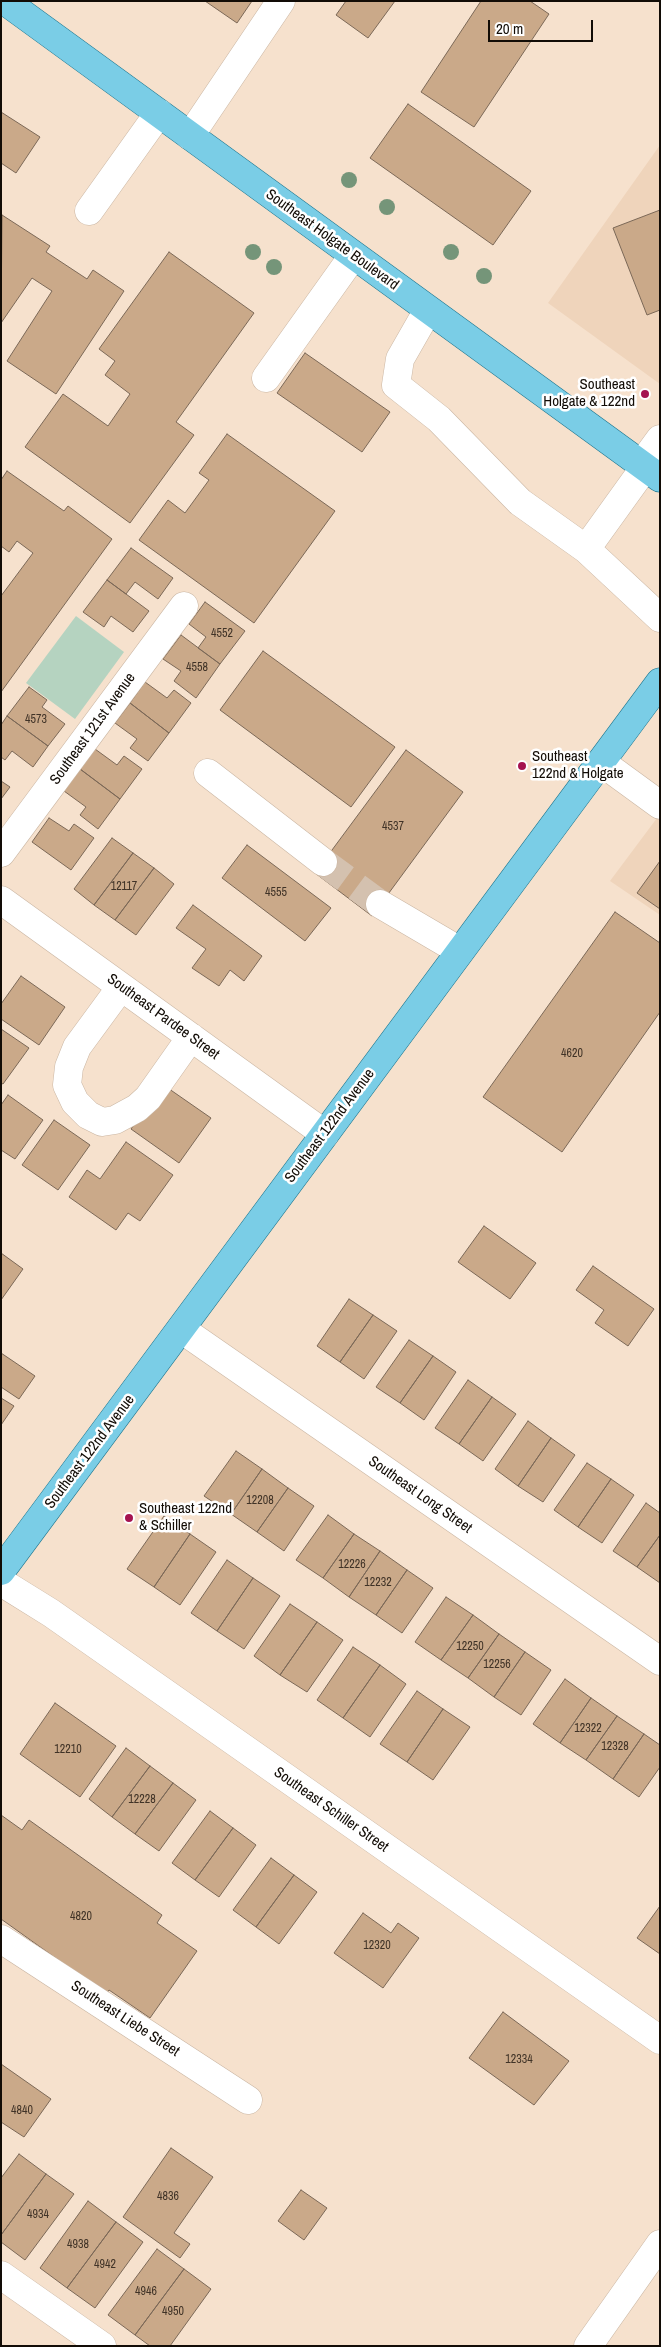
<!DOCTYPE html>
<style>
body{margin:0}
#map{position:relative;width:661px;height:2347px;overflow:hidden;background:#f6e1cd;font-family:"Archivo Narrow",sans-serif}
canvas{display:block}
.frame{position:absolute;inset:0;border:2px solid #120c06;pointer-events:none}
.scale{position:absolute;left:488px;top:20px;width:105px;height:22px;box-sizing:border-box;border:2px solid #120c06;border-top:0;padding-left:6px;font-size:15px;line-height:18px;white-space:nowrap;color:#120c06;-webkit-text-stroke:4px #fff;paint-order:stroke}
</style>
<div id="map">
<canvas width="661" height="2347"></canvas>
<div class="frame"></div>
<div class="scale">20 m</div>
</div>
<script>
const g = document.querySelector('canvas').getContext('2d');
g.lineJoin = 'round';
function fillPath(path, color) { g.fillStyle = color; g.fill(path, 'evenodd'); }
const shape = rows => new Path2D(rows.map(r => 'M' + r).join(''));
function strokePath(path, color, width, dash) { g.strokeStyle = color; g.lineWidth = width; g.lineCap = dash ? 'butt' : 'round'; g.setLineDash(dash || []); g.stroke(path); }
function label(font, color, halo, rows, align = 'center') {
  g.font = font + ' "Archivo Narrow",sans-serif'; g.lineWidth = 5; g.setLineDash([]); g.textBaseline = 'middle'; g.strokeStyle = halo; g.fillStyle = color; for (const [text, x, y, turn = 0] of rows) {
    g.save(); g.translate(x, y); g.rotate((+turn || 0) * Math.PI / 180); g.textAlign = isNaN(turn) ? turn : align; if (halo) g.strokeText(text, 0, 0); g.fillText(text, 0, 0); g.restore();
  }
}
fillPath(shape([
 [660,145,660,384,548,303],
 [660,814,660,915,610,881]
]), '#efd4bb');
fillPath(shape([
 [76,616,124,652,75,719,26,683]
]), '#b5d3c0');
const building = shape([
 [205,1,252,1,237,23,205,1],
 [346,1,395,1,368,38,336,15,346,1],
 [481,1,530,1,549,14,474,127,421,92,481,1],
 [408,104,531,191,493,245,370,158,408,104],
 [1,112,40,137,16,173,1,163,1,112],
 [660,210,660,310,647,315,613,228,660,210],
 [2,215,50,246,46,252,87,279,93,270,124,291,56,394,7,361,52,291,32,278,1,323,2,215],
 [169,252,254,313,176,422,194,435,130,523,25,447,63,394,108,426,130,394,105,375,115,361,99,349,169,252],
 [305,353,390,412,362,452,277,393,305,353],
 [227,434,335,511,254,623,139,540,168,500,185,513,209,480,199,473,227,434],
 [7,471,64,511,68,506,112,539,1,692,1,596,33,553,17,541,9,552,1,546,1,480,7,471],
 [131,548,173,578,158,599,135,582,126,594,107,580,131,548],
 [107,580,149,611,133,632,111,616,104,627,83,612,107,580],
 [205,602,245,631,220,664,198,648,206,637,189,624,205,602],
 [181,635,220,664,196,698,174,681,181,671,163,659,181,635],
 [263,651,395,747,351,807,220,710,263,651],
 [145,682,167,698,174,690,191,703,169,733,130,703,145,682],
 [29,687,47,700,42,707,65,724,48,746,7,716,29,687],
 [130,703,169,733,148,761,130,748,137,739,115,723,130,703],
 [7,716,48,746,33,767,12,751,5,760,1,757,1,725,7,716],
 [95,749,117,765,124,756,142,769,120,799,80,769,95,749],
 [406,750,463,792,372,916,315,873,406,750],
 [80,769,120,799,98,829,80,815,86,807,64,791,80,769],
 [1,781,10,787,1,799,1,781],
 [49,818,69,831,74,824,94,838,71,870,32,842,49,818],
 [112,838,133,853,94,905,74,889,112,838],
 [247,845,331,908,305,941,222,878,247,845],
 [133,853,154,868,115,920,94,905,133,853],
 [660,861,660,909,637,893,660,861],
 [154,868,174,884,136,935,115,920,154,868],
 [193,905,262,956,244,981,230,970,219,986,192,968,206,949,176,928,193,905],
 [615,912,660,943,660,1012,562,1152,483,1097,615,912],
 [21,976,65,1007,39,1045,1,1019,1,1004,21,976],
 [1,1029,29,1048,3,1084,1,1083,1,1029],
 [162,1084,211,1118,179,1163,131,1129,162,1084],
 [8,1095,43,1120,15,1159,1,1150,1,1105,8,1095],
 [54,1120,90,1145,58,1190,22,1165,54,1120],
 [126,1142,173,1175,140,1221,128,1213,116,1230,69,1197,87,1170,100,1179,126,1142],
 [484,1226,536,1263,510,1299,458,1262,484,1226],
 [1,1253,23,1269,1,1300,1,1253],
 [593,1266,654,1309,628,1346,595,1323,604,1310,576,1290,593,1266],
 [349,1299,373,1315,340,1362,317,1346,349,1299],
 [373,1315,397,1331,364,1379,340,1362,373,1315],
 [409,1340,433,1356,400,1403,376,1387,409,1340],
 [1,1353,35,1376,19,1399,1,1387,1,1353],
 [433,1356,456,1372,424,1420,400,1403,433,1356],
 [468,1380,492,1397,459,1444,435,1428,468,1380],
 [492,1397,516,1414,483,1461,459,1444,492,1397],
 [1,1398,14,1406,1,1425,1,1398],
 [528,1421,551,1438,518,1486,495,1469,528,1421],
 [551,1438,575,1455,543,1502,518,1486,551,1438],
 [236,1451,262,1469,231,1514,204,1496,236,1451],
 [587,1463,611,1479,578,1527,554,1510,587,1463],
 [262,1469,288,1488,257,1532,231,1514,262,1469],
 [611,1479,634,1495,602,1543,578,1527,611,1479],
 [288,1488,314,1506,284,1551,257,1532,288,1488],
 [646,1503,660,1513,660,1535,637,1567,613,1551,646,1503],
 [328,1515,354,1534,323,1578,296,1560,328,1515],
 [164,1516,190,1534,154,1587,127,1569,164,1516],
 [190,1534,216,1552,180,1605,154,1587,190,1534],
 [354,1534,380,1551,349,1597,323,1578,354,1534],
 [660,1535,660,1583,637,1567,660,1535],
 [380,1551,407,1570,376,1615,349,1597,380,1551],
 [227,1560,253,1578,217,1631,191,1613,227,1560],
 [407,1570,433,1588,402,1633,376,1615,407,1570],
 [253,1578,280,1596,244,1649,217,1631,253,1578],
 [446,1597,473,1615,441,1660,415,1642,446,1597],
 [290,1604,317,1622,280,1675,254,1656,290,1604],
 [473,1615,499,1634,468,1678,441,1660,473,1615],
 [317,1622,343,1640,307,1692,280,1675,317,1622],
 [499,1634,525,1652,494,1697,468,1678,499,1634],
 [353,1647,380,1665,343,1718,317,1700,353,1647],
 [525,1652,551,1670,521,1715,494,1697,525,1652],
 [380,1665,406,1684,370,1737,343,1718,380,1665],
 [565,1679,591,1698,560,1743,533,1724,565,1679],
 [417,1691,443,1709,407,1762,380,1744,417,1691],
 [591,1698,617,1716,586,1760,560,1743,591,1698],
 [55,1703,116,1746,80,1797,20,1754,55,1703],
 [443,1709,470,1727,433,1780,407,1762,443,1709],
 [617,1716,644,1734,613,1779,586,1760,617,1716],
 [644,1734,660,1745,660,1767,639,1797,613,1779,644,1734],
 [126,1748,150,1766,112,1817,89,1799,126,1748],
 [150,1766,173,1783,135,1834,112,1817,150,1766],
 [173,1783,196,1800,159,1851,135,1834,173,1783],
 [210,1811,233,1828,195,1880,172,1863,210,1811],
 [1,1815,22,1830,29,1820,162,1915,157,1923,197,1951,150,2018,109,1990,106,1994,1,1919,1,1815],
 [233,1828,256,1845,219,1897,195,1880,233,1828],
 [271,1858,294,1875,256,1927,233,1910,271,1858],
 [294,1875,317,1892,279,1944,256,1927,294,1875],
 [660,1906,660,1954,637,1938,660,1906],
 [363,1913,391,1933,398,1923,419,1938,383,1988,334,1953,363,1913],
 [503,2012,569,2061,534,2105,469,2058,503,2012],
 [1,2064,51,2099,24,2137,1,2122,1,2064],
 [171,2148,213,2177,174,2233,190,2244,180,2258,123,2217,171,2148],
 [19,2154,46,2174,1,2235,1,2178,19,2154],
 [46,2174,74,2194,25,2260,1,2242,1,2235,46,2174],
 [301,2190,327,2208,304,2240,278,2221,301,2190],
 [88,2201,116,2222,67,2288,40,2268,88,2201],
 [116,2222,143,2242,95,2308,67,2288,116,2222],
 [157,2249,184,2269,135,2335,108,2315,157,2249],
 [184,2269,211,2289,170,2346,150,2346,135,2335,184,2269]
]);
fillPath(building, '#caa989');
strokePath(building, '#7b6857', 1);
strokePath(shape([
 [323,862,380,904]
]), '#d4c1af', 28, [28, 14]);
const minor = shape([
 [190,136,281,1],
 [89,211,159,113],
 [428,310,400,359,396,385,439,419,520,502,586,549,660,618],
 [266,378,353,256],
 [641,465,660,439],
 [586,549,645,467],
 [601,762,660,805],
 [208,773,323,862],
 [1,853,184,606],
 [1,900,325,1134],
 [380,904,460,951],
 [121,987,77,1047,69,1067,67,1085,75,1102,88,1115,102,1122,115,1120,137,1108,148,1098,191,1037],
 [181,1329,660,1661],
 [1,1582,51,1613,660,2040],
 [1,1939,248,2100],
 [1,2275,102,2346],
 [588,2346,660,2244]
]);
const major = shape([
 [5,1,660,478],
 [1,1571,660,682]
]);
strokePath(minor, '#cab6a3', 29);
strokePath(major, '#1c748d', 29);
strokePath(minor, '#fff', 28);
strokePath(major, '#7acde6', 28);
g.fillStyle = '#759579';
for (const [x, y] of [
 [349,180],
 [387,207],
 [253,252],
 [451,252],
 [274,267],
 [484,276]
]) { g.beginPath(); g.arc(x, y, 8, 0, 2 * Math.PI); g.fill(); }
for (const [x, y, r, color] of [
 [645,394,5,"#a51350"],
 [522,766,5,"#a51350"],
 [129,1518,5,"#a51350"]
]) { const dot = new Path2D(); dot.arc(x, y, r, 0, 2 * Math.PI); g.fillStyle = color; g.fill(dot); strokePath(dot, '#fff', 2); }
label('12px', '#403327', null, [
 ["4552",222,634],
 ["4558",197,668],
 ["4573",36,720],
 ["4537",393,827],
 ["12117",124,887],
 ["4555",276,893],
 ["4620",572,1054],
 ["12208",260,1501],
 ["12226",352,1565],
 ["12232",378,1583],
 ["12250",470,1647],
 ["12256",497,1665],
 ["12322",588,1729],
 ["12328",615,1747],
 ["12210",68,1750],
 ["12228",142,1800],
 ["4820",81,1917],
 ["12320",377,1946],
 ["12334",519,2060],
 ["4840",22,2111],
 ["4836",168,2197],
 ["4934",38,2215],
 ["4938",78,2245],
 ["4942",105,2265],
 ["4946",146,2292],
 ["4950",173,2312]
]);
label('15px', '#120c06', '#fff', [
 ["Southeast Holgate Boulevard",332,240,36],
 ["Southeast 121st Avenue",93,729,-54],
 ["Southeast Pardee Street",163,1017,36],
 ["Southeast 122nd Avenue",330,1126,-53],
 ["Southeast 122nd Avenue",90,1452,-53],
 ["Southeast Long Street",420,1495,35],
 ["Southeast Schiller Street",331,1810,35],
 ["Southeast Liebe Street",125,2019,33]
]);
label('15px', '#120c06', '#fff', [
 ["Southeast",635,385,"right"],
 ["Holgate & 122nd",635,402,"right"],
 ["Southeast",532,757],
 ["122nd & Holgate",532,774],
 ["Southeast 122nd",139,1509],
 ["& Schiller",139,1526]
], 'left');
</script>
